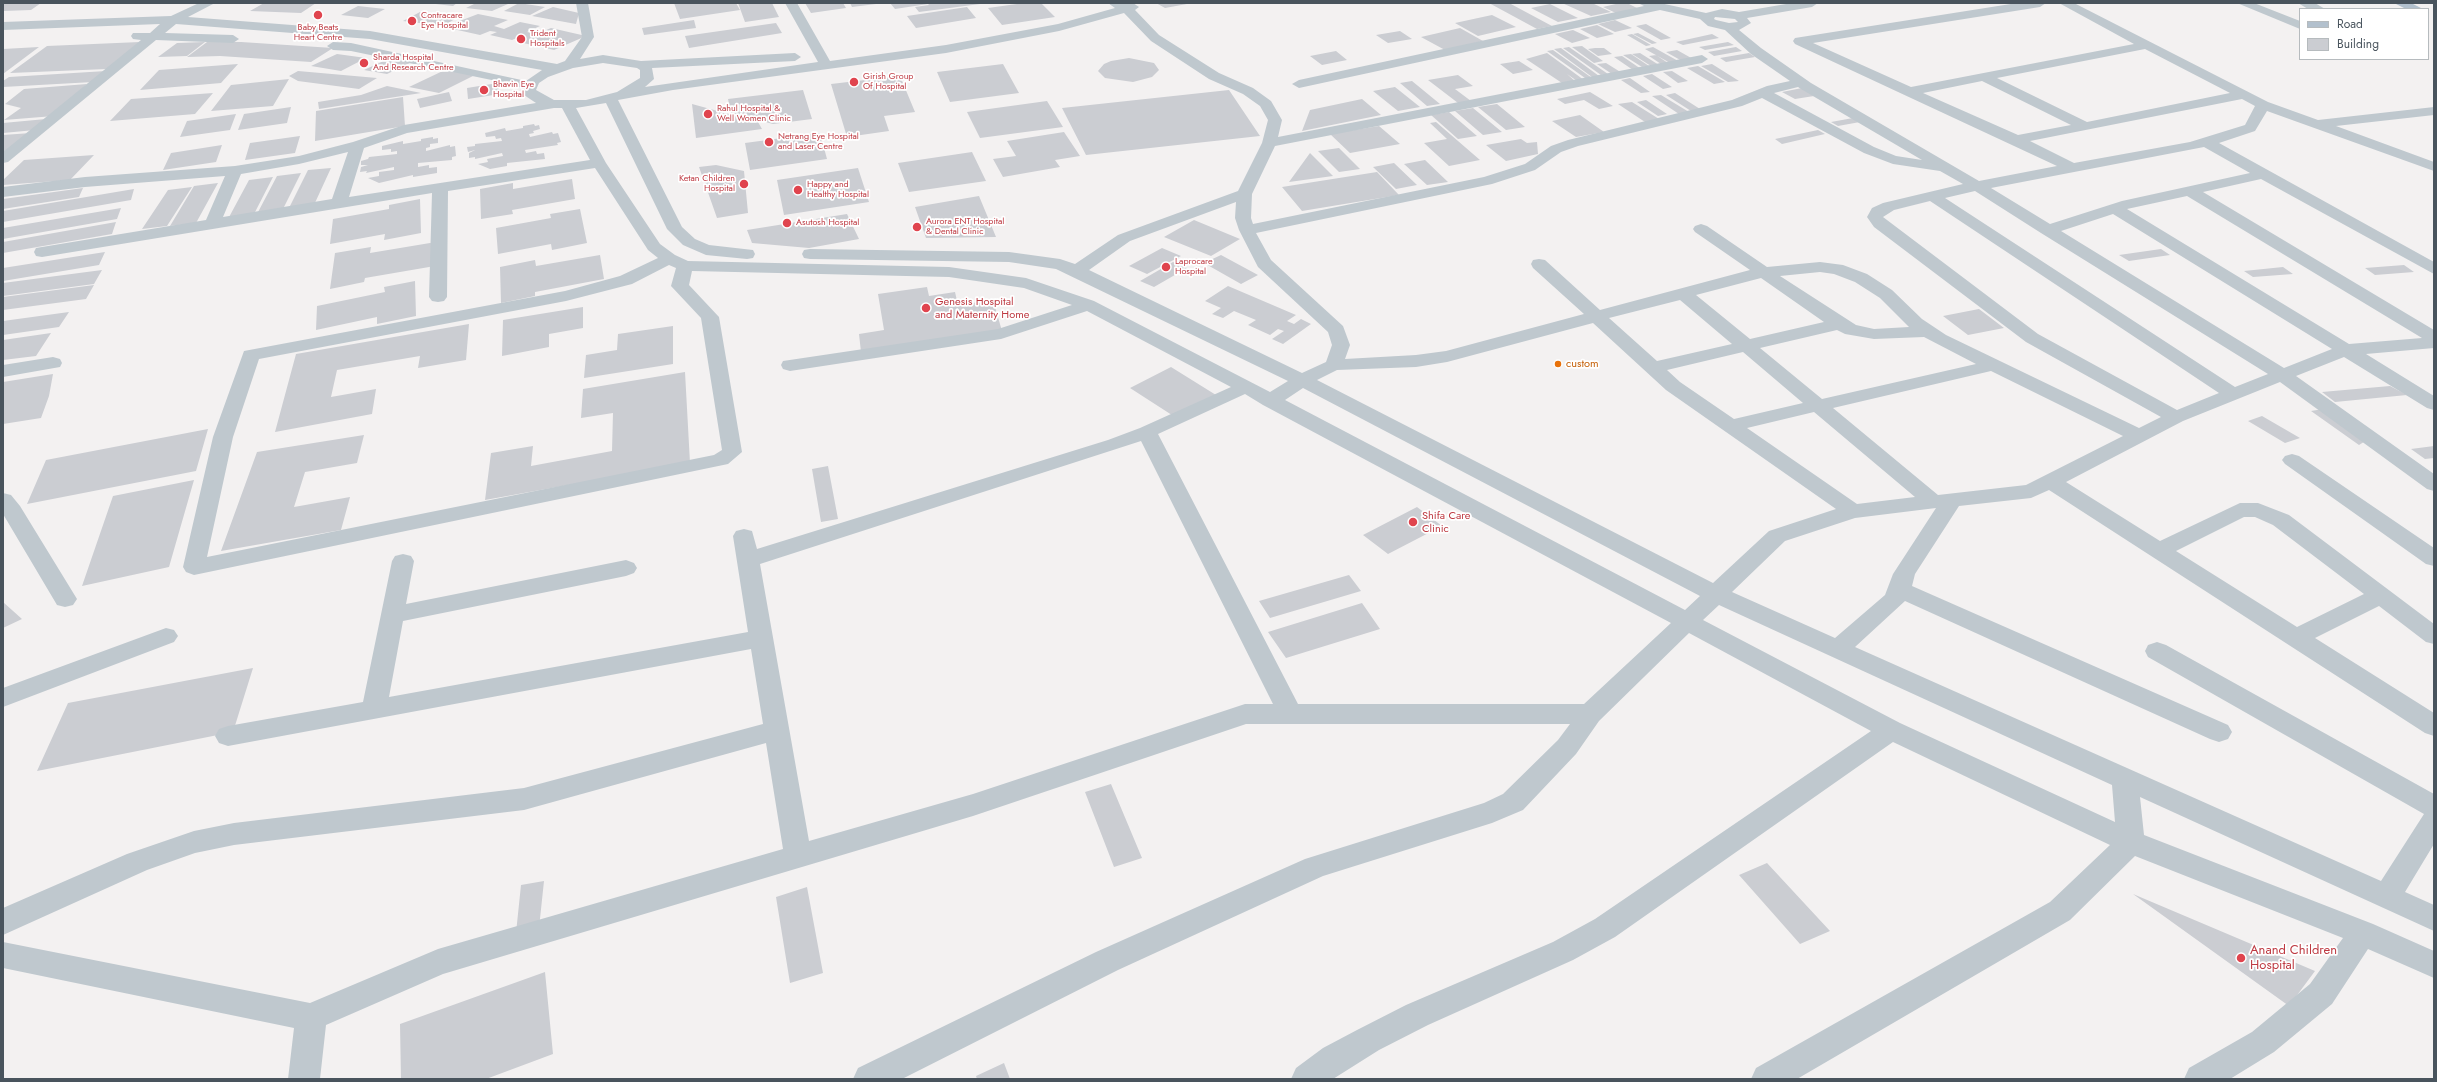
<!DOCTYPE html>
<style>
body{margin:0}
#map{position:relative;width:2437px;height:1082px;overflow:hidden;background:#f3f1f1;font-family:Jost,sans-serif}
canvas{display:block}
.frame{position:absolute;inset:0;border:4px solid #49545d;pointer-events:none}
.legend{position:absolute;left:2299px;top:8px;width:130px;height:52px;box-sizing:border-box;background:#fff;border:1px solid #b6bbbe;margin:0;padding:5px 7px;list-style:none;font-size:12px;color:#49545d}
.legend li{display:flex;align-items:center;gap:8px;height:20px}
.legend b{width:20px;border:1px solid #b6bbbe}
</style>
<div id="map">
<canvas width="2437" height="1082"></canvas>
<div class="frame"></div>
<ul class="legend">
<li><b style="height:5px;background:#b2c0cd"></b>Road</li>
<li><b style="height:11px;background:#cbcdd2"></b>Building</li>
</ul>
</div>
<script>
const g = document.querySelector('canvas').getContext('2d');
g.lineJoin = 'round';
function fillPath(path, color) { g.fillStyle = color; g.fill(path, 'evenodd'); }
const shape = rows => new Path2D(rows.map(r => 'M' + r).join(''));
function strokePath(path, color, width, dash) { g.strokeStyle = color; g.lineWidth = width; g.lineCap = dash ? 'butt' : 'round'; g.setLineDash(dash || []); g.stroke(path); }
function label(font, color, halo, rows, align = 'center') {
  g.font = font + ' Jost,sans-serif'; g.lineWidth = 3.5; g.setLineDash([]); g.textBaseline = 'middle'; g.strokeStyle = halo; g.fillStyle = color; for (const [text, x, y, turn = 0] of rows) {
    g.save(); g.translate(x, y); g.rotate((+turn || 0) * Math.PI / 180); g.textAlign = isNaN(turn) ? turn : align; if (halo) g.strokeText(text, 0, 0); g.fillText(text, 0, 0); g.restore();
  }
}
fillPath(shape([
 [3,3,41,3,31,10,3,11],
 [264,3,316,3,301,13,250,11],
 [427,3,457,3,453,6],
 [476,3,502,3,508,4,492,11,466,8],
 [519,3,545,7,530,15,504,11],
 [674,3,736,3,740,10,680,19],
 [738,3,772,3,779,17,745,22],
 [805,3,843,3,846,8,811,13],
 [850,3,876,3,876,4,852,7],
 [890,3,980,3,980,4,919,12,915,7,929,5,928,4,895,9],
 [1024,3,1041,3,1055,17,1002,25,988,8],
 [1156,3,1187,3,1187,4,1165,8],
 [1489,3,1509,3,1552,26,1537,29],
 [1562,3,1592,3,1611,12,1591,16],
 [1620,3,1627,3,1639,9,1618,14,1603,7],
 [1550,4,1578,18,1558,22,1531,8],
 [358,6,385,9,368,18,341,15],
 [553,7,579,13,576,24,532,16],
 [967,7,976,18,916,28,907,16],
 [420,12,460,16,443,26,403,21],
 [478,14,508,20,494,26,504,29,520,22,540,26,527,32,537,34,551,28,586,36,554,50,519,42,527,39,519,37,512,40,490,35,497,32,490,31,480,35,444,27],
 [1492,15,1516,27,1478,36,1455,23],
 [694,20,696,28,644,35,642,28],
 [1615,20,1632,28,1615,32,1598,24],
 [776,23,782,33,689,48,685,36],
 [1646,24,1671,38,1661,40,1636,26],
 [1597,25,1614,34,1597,38,1580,29],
 [1460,28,1483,41,1445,50,1421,37],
 [1573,30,1590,38,1572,43,1555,34],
 [1400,31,1412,39,1388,43,1376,35],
 [1638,33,1657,43,1652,44,1633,34],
 [1632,34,1651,45,1646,46,1627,35],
 [1712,34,1719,38,1683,45,1676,42],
 [140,42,107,69,10,73,47,46],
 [205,42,187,56,158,57,177,43],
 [207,42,241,42,333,48,311,62,220,56,187,57],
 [1728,42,1734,45,1705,50,1699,47],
 [1582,46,1603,61,1594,63,1572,47],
 [39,47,3,74,3,49],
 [1569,47,1608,74,1601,75,1563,48],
 [1653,47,1680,62,1672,64,1645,49],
 [1736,47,1742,51,1714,56,1708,52],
 [1561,48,1599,76,1592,77,1554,49],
 [1595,48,1604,48,1612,54,1598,56,1588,49],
 [1553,50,1592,78,1585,78,1547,51],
 [1677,50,1693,59,1682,61,1666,52],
 [1336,51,1347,60,1322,65,1310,56],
 [1547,53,1584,80,1577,81,1567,74,1575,81,1562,83,1526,59],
 [1640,53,1659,65,1651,66,1632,54],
 [1749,53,1755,57,1726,62,1720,58],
 [337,54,366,58,341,71,311,66],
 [1631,54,1649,66,1642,67,1623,55],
 [1656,55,1668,63,1661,64,1649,56],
 [1622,56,1641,69,1633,70,1614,57],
 [390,58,412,62,387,74,364,70],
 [1129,58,1154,63,1159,70,1152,77,1133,82,1105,78,1098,71,1104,64,1111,61],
 [1519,61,1533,70,1513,74,1500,64],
 [1606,63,1622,73,1612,74,1597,64],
 [238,64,221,83,140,90,159,70],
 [1003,64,1019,93,950,102,937,72],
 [1712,64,1739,81,1728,82,1701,66],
 [1698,66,1725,82,1714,84,1687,68],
 [447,69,477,74,439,93,409,87],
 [106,71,93,82,3,87,3,81,9,77],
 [298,71,377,78,359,89,298,81,289,76],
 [1672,71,1688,81,1678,83,1663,72],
 [1652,74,1672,87,1663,89,1643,76],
 [1458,75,1473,86,1455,89,1471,101,1458,103,1428,80],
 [900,76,915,112,884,116,889,131,847,137,831,84],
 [1630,78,1650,92,1641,93,1621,80],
 [289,79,273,106,211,111,231,85],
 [1412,81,1440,104,1427,106,1400,83],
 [498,83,500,94,468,99,467,88],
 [87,84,54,116,4,120,21,108,5,104,24,89],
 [387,86,421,93,319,109,318,102,361,95],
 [1395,87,1420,107,1398,111,1373,91],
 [1802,88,1814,96,1795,99,1782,92],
 [803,90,812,119,773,124,731,113,728,99],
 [1229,90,1260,136,1086,155,1062,108],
 [449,92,452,101,420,108,417,99],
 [1590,92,1613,106,1599,109,1584,100,1565,104,1557,99],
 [213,93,195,114,110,121,131,99],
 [1675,93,1700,109,1691,111,1666,95],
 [1661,95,1689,112,1679,114,1652,96],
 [403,97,405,126,315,141,316,111],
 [1362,99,1381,115,1302,131,1310,110],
 [1646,100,1667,114,1658,116,1637,102],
 [1047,101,1063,127,980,138,967,112],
 [1632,102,1659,119,1645,122,1618,104],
 [692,104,758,122,762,129,696,138],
 [1497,104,1525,127,1506,130,1478,107],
 [291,107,287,123,238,130,244,114],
 [1473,108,1502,132,1483,135,1455,111],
 [1449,112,1477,136,1458,139,1431,115],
 [236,114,230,130,180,137,187,121],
 [1580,115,1604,132,1576,137,1552,121],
 [1853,118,1860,122,1838,126,1831,122],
 [46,119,35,130,3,133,3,123],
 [1436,122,1480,160,1449,166,1424,143,1447,139,1430,123],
 [534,124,535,126,539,125,540,129,533,131,534,133,529,134,530,137,552,132,553,134,558,133,561,142,557,143,558,145,525,150,526,153,536,151,537,154,544,153,545,159,507,163,507,166,490,169,478,164,488,162,487,159,503,156,502,153,475,159,475,157,469,158,469,153,475,150,468,152,467,147,475,146,475,144,502,141,501,138,496,139,495,136,486,137,485,133,505,128,506,131,523,128,523,126],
 [1379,126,1400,144,1350,153,1330,134],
 [1818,130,1825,134,1782,144,1775,139],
 [1064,132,1080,156,1055,160,1060,167,1003,177,993,159,1016,156,1007,141],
 [31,133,3,153,3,135],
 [820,133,827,159,750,170,745,143],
 [300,136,295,153,245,160,250,143],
 [433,137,433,139,438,138,438,143,430,144,430,147,426,148,426,151,450,145,450,147,455,146,456,156,452,157,452,160,418,163,418,167,429,165,429,168,437,167,437,173,413,177,413,175,379,183,368,178,379,176,379,172,394,170,394,167,366,173,367,171,360,172,361,167,368,165,361,165,361,161,368,159,369,157,397,154,397,151,391,152,391,149,382,150,382,146,403,141,403,144,421,141,421,139],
 [1521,139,1527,143,1537,142,1538,154,1506,161,1486,145],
 [222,145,216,162,163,170,171,153],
 [1339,148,1360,169,1339,172,1318,151],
 [972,152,986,181,909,192,898,163],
 [1310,153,1333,176,1289,182],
 [94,155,70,180,3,185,3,180,24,160],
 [1425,160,1448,182,1427,185,1404,164],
 [1394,163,1417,185,1396,189,1373,167],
 [716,165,744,171,748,213,717,218,699,167],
 [331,168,314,205,289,208,308,170],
 [858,168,869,202,784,215,777,180],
 [1377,172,1399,195,1302,211,1282,187],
 [301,173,282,211,257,214,277,176],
 [273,177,253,216,228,219,249,180],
 [572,179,575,199,512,210,513,214,481,219,480,189,513,183,513,189],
 [218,183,196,223,170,226,194,186],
 [192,187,167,226,142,229,168,190],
 [83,188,79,197,3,209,3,199],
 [134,189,131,200,3,222,3,211],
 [979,196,996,237,926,238,915,207],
 [420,199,421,233,384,240,385,234,330,244,333,219,389,209,389,205],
 [121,208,117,219,3,239,3,228],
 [580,209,587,243,552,250,551,244,498,254,496,228,551,218,550,214],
 [847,214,859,239,809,248,752,243,747,230],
 [1194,220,1240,239,1211,256,1164,237],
 [116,222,112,234,3,253,3,242],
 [436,242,435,266,365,278,364,282,330,289,335,253,371,247,370,253],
 [1162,248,1181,256,1147,274,1129,266],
 [2161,249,2170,255,2129,261,2119,255],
 [105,252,99,265,3,281,3,268],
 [600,255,604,279,535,292,535,296,501,303,500,267,535,260,536,266],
 [1221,255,1258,275,1241,284,1204,263],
 [1173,262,1187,268,1154,287,1140,281],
 [2404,265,2414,272,2375,275,2365,268],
 [2283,267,2293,274,2253,277,2244,271],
 [102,270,94,284,3,296,3,283],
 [415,281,416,316,377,324,377,317,316,330,317,306,385,292,384,287],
 [94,285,86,299,3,310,3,297],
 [1228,286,1296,315,1287,321,1294,324,1301,319,1311,324,1283,344,1272,339,1284,331,1278,329,1270,335,1248,325,1256,320,1234,311,1223,318,1212,314,1221,308,1205,301],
 [927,287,929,296,955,292,958,305,993,300,1002,331,861,352,859,334,884,330,878,294],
 [583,307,583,328,549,334,549,347,502,356,503,320],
 [1979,309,2004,328,1968,335,1943,316],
 [69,312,59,327,3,335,3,321],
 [469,324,466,360,418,368,420,356,337,370,331,397,376,389,372,414,275,432,296,354],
 [673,326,673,364,584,378,586,355,617,350,618,334],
 [51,333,36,356,3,360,3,340],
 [1171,367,1216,395,1175,417,1130,388],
 [685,372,690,463,485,500,491,453,533,446,531,466,612,451,613,413,581,418,583,389],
 [53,374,49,396,41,418,3,424,3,382],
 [2390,386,2407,395,2335,402,2322,392],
 [2323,409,2367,440,2359,445,2311,411],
 [2262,416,2300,438,2285,443,2248,421],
 [208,429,196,471,27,504,46,460],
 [364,435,357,463,305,472,294,507,350,497,341,530,221,551,257,452],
 [2434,446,2434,458,2425,459,2411,449],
 [828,466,838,519,821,522,812,469],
 [194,480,169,567,82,586,113,496],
 [1417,507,1442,526,1388,554,1363,535],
 [1349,575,1361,591,1270,618,1259,601],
 [3,602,22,619,3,628],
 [1362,603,1380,629,1286,658,1268,632],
 [253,668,233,732,37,771,68,703],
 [1111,784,1142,858,1114,867,1085,792],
 [1767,863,1830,931,1800,944,1739,875],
 [544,881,539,928,516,933,521,885],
 [807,887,823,973,790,983,776,897],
 [2133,894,2315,971,2289,1006],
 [545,972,553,1054,486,1079,401,1079,400,1024],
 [1004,1063,1010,1079,977,1079,976,1076]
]), '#cbcdd2');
fillPath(shape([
 [199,3,215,3,188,17,370,31,557,64,565,61,582,37,576,3,588,3,594,37,580,59,603,55,641,61,795,53,801,57,795,61,652,68,654,79,645,87,818,62,785,3,797,3,830,61,946,45,1058,24,1115,8,1108,3,1133,3,1139,7,1135,10,1159,35,1219,73,1253,88,1271,101,1282,120,1278,137,1702,55,1708,59,1702,63,1275,146,1252,194,1251,218,1253,224,1484,177,1525,164,1551,146,1568,140,1732,100,1767,86,1790,81,1751,54,1725,30,1708,26,1700,19,1660,10,1299,88,1292,84,1299,80,1644,6,1638,3,1660,3,1706,13,1722,9,1739,12,1792,3,1818,3,1812,7,1747,18,1751,23,1739,30,1761,48,1811,83,1979,181,2057,166,1795,44,1793,41,1795,38,2017,3,2046,3,2040,7,1813,43,1911,87,2134,44,2059,3,2074,3,2268,102,2318,120,2434,107,2434,115,2336,126,2434,162,2434,171,2267,111,2255,131,2219,143,2434,262,2434,274,2261,179,2203,192,2434,330,2434,348,2366,354,2434,396,2434,410,2427,408,2344,357,2296,376,2434,474,2434,491,2427,489,2280,382,2183,421,2066,482,2160,541,2240,503,2258,503,2289,515,2434,624,2434,644,2426,642,2379,606,2315,638,2434,713,2434,736,2425,733,2049,490,2031,498,1959,506,1915,574,1912,586,2228,725,2232,732,2228,739,2219,742,2210,739,1905,601,1855,647,2381,881,2424,814,2148,657,2145,651,2148,645,2157,642,2166,645,2434,794,2434,844,2405,892,2434,905,2434,931,2140,797,2144,835,2373,924,2434,951,2434,978,2368,949,2332,1004,2274,1052,2230,1079,2184,1079,2189,1068,2252,1032,2310,984,2343,938,2135,856,2070,920,1797,1079,1751,1079,1756,1068,2050,902,2110,845,1893,742,1615,937,1573,960,1428,1025,1379,1050,1333,1079,1291,1079,1296,1068,1323,1048,1357,1030,1406,1005,1553,942,1595,919,1871,731,1689,633,1599,721,1576,754,1523,810,1492,823,1323,876,1118,970,902,1079,853,1079,858,1068,1096,952,1305,859,1484,803,1503,794,1558,740,1570,724,1246,724,973,816,443,974,326,1025,320,1079,288,1079,294,1028,3,968,3,942,310,1003,438,949,783,849,766,743,524,810,234,845,195,853,147,870,3,935,3,908,127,854,194,831,234,823,524,788,763,724,751,649,228,746,219,743,215,736,219,729,228,726,363,702,392,561,395,556,403,554,411,556,414,561,406,604,626,560,634,563,637,568,634,573,626,576,403,621,389,697,748,632,733,536,736,531,744,529,752,531,757,549,1108,440,1140,428,1231,387,1087,311,1001,339,790,371,783,369,781,365,783,361,998,329,1072,305,1024,288,949,277,692,271,689,285,719,317,742,452,728,464,194,575,186,572,183,567,213,437,244,351,565,291,620,276,658,258,648,250,595,168,448,191,447,297,444,301,438,302,432,301,429,297,432,193,42,257,36,256,34,252,36,248,42,247,206,220,225,176,85,187,3,197,3,187,85,177,235,166,299,156,353,142,404,125,536,103,524,95,522,88,511,84,351,51,333,50,327,46,333,42,351,43,526,81,542,70,370,39,176,24,165,33,233,35,239,39,233,43,156,40,8,162,3,163,3,152,141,40,133,39,131,36,133,33,150,33,160,24,3,30,3,22,171,16,199,3],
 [1124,13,1151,41,1209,79,1243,94,1260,106,1268,120,1262,143,1238,191,1118,235,1075,264,1060,259,1009,252,810,249,804,250,802,254,804,258,810,259,1009,262,1056,269,1288,381,1270,392,1094,301,1026,278,949,267,688,261,675,255,660,244,606,163,576,108,606,103,667,229,683,245,706,255,747,259,753,258,755,254,753,250,709,245,695,239,682,227,618,100,673,90,946,53,1059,31,1124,13],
 [1715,17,1735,19,1738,22,1729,23,1716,20,1714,19,1715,17],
 [2145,49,2230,93,2087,122,1997,78,2145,49],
 [603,63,637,68,640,70,640,78,617,92,586,100,554,100,536,90,539,83,548,77,573,68,603,63],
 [1982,81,2071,125,2018,135,1923,93,1982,81],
 [1798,87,1801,89,1922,160,1896,156,1874,147,1774,93,1798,87],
 [1762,98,1864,153,1893,164,1940,171,1963,184,1883,203,1872,208,1867,217,1874,227,2026,342,2161,417,2139,428,1946,335,1922,319,1892,290,1867,274,1843,265,1820,262,1767,267,1707,226,1701,224,1695,226,1693,229,1695,232,1750,270,1600,310,1545,260,1539,259,1533,260,1531,264,1533,268,1584,314,1446,351,1416,355,1345,359,1350,345,1343,326,1271,260,1256,233,1492,184,1535,170,1561,152,1578,146,1742,106,1762,98],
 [2242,99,2255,106,2245,125,2190,142,2074,163,2030,141,2242,99],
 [554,108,562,108,590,160,349,197,364,148,407,133,554,108],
 [2204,147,2250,173,2122,201,2050,224,1991,188,2204,147],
 [348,152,332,199,223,217,241,174,299,164,348,152],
 [1975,191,2041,233,2268,374,2235,387,1945,198,1975,191],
 [2187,196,2422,338,2349,344,2127,209,2187,196],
 [1930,201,2219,393,2177,410,2038,334,1883,217,1894,210,1930,201],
 [1236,202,1235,218,1239,230,1258,267,1328,332,1332,345,1326,362,1302,373,1089,270,1130,241,1236,202],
 [2113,214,2332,349,2284,368,2061,231,2113,214],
 [669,265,676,268,671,286,701,318,722,450,714,455,207,557,233,437,259,359,566,301,632,284,669,265],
 [1820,272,1834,274,1855,282,1880,298,1909,327,1874,329,1856,325,1780,276,1820,272],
 [1761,278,1824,322,1750,339,1696,295,1761,278],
 [1680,300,1732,344,1657,361,1609,318,1680,300],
 [1593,323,1666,390,1836,509,1769,531,1713,583,1317,380,1337,370,1416,367,1447,362,1593,323],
 [1837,330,1845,334,1874,339,1924,337,1976,364,1822,399,1760,348,1837,330],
 [1743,352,1803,403,1734,419,1680,382,1667,370,1743,352],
 [1991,371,2123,436,2026,485,1938,495,1833,408,1991,371],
 [1303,388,1700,596,1685,610,1285,400,1303,388],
 [1245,394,1263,405,1671,623,1584,704,1298,704,1158,434,1245,394],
 [1814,412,1915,497,1857,504,1747,428,1814,412],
 [1141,441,1273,704,1245,704,973,794,809,841,760,564,1141,441],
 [1936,508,1893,574,1885,595,1835,638,1732,592,1785,541,1855,518,1936,508],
 [2244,517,2255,517,2273,525,2364,594,2297,627,2176,551,2244,517],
 [1719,605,2112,785,2115,822,1900,723,1703,620,1719,605],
 [2237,3,2254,3,2300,21,2300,29,2237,3],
 [2298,3,2315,3,2325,9,2308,9,2298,3],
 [53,357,60,359,62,363,60,367,3,377,3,365,53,357],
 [2292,454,2299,456,2434,548,2434,566,2426,564,2285,464,2282,460,2285,456,2292,454],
 [3,493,11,495,20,506,77,599,73,605,65,607,57,605,3,514,3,493],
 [166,628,174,630,178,636,174,642,3,707,3,688,166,628]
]), '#bfc8ce');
fillPath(shape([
 [2394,3,2411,3,2423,9,2406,9,2394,3]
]), '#b2c0cd');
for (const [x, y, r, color] of [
 [318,15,5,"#e0444e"],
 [412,21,5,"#e0444e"],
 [521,39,5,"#e0444e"],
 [364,63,5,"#e0444e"],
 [854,82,5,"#e0444e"],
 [484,90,5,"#e0444e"],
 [708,114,5,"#e0444e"],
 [769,142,5,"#e0444e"],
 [744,184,5,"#e0444e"],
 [798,190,5,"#e0444e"],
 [787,223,5,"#e0444e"],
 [917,227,5,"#e0444e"],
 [1166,267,5,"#e0444e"],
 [926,308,5,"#e0444e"],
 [1558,364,4,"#e8710a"],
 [1413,522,5,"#e0444e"],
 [2241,958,5,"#e0444e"]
]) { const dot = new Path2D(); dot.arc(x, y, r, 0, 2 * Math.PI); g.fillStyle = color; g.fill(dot); strokePath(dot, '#fff', 1.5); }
label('9px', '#be3a42', '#fff', [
 ["Contracare",421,16],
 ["Eye Hospital",421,26],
 ["Baby Beats",318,28,"center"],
 ["Heart Centre",318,38,"center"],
 ["Trident",530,34],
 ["Hospitals",530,44],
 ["Sharda Hospital",373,58],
 ["And Research Centre",373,68],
 ["Girish Group",863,77],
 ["Of Hospital",863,87],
 ["Bhavin Eye",493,85],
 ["Hospital",493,95],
 ["Rahul Hospital &",717,109],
 ["Well Women Clinic",717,119],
 ["Netrang Eye Hospital",778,137],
 ["and Laser Centre",778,147],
 ["Ketan Children",735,179,"right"],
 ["Hospital",735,189,"right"],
 ["Happy and",807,185],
 ["Healthy Hospital",807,195],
 ["Aurora ENT Hospital",926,222],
 ["& Dental Clinic",926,232],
 ["Asutosh Hospital",796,223],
 ["Laprocare",1175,262],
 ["Hospital",1175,272]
], 'left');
label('11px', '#be3a42', '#fff', [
 ["Genesis Hospital",935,302],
 ["and Maternity Home",935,315],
 ["Shifa Care",1422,516],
 ["Clinic",1422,529]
], 'left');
label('11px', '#c56008', '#fff', [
 ["custom",1566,364]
], 'left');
label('13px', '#be3a42', '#fff', [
 ["Anand Children",2250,951],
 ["Hospital",2250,966]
], 'left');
</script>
